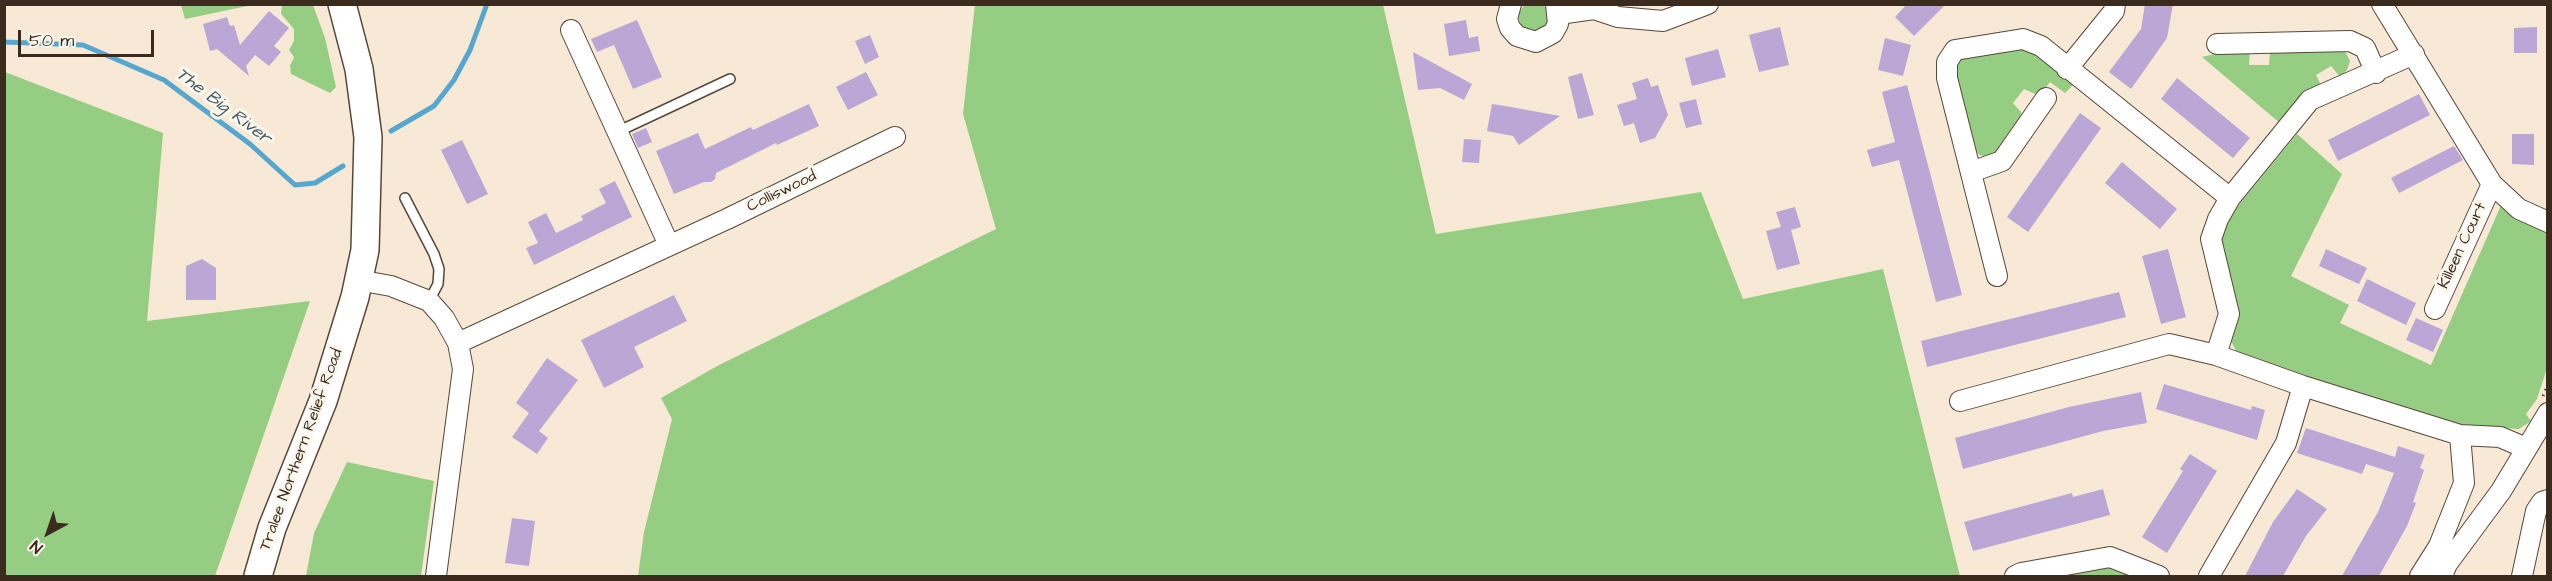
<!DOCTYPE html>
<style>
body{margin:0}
#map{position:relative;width:2552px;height:581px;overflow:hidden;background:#f7e9d5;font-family:"Architects Daughter",sans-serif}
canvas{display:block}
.frame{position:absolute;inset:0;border:6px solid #3b2a1e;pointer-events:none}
.north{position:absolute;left:18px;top:503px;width:60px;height:60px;-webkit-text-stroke:4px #fbf7ec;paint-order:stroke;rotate:220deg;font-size:16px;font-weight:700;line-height:24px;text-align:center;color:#3b2a1e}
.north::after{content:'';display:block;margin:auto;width:21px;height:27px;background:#3b2a1e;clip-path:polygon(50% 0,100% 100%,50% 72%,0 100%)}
.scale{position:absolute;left:18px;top:30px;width:136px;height:27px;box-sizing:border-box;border:3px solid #3b2a1e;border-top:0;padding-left:8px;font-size:18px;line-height:21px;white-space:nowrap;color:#3b2a1e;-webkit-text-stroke:4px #fbf7ec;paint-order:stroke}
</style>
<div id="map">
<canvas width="2552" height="581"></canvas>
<div class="frame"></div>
<div class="north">N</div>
<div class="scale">50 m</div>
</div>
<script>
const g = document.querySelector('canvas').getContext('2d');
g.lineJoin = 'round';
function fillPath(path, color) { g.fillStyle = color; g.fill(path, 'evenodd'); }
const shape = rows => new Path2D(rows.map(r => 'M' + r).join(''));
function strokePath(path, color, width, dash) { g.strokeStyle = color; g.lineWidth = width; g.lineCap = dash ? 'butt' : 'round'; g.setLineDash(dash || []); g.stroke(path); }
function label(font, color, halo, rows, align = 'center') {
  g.font = font + ' "Architects Daughter",sans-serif'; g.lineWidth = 6; g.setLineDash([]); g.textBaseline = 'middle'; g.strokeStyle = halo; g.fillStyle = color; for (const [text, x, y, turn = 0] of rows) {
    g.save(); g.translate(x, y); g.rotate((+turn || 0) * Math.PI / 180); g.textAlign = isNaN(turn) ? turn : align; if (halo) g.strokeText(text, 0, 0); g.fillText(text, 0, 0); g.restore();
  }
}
fillPath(shape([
 '1519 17a15 15 0 1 1 30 0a15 15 0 1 1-30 0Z',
 [975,4,1383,5,1436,234,1701,192,1743,299,1883,269,1960,576,638,576,644,532,672,419,661,398,719,365,996,229,963,114],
 [181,5,181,4,252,5,185,19],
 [282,5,313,5,325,38,336,87,330,93,291,74,290,66,294,57,289,50,294,41,294,29,281,14],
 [2029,48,2075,83,2065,93,2050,82,2043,91,2035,94,2024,89,2013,103,2021,112,2020,126,1991,158,1980,155,1974,150,1954,72,1957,61,1964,55,1983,52],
 [2340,50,2346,53,2350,61,2347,70,2340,77,2331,66,2316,75,2321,85,2281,124,2202,57,2228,51,2250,52,2249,65,2269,65,2270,52],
 [5,72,163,133,147,321,310,301,215,576,5,576],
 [2297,134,2342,174,2291,276,2349,305,2340,323,2431,365,2502,203,2547,233,2547,368,2537,399,2526,414,2531,421,2519,429,2451,425,2238,355,2231,341,2239,317,2219,236,2224,223],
 [347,462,434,481,421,576,306,576,314,533],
 [2113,566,2140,576,2045,576]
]), '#95ce82');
strokePath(shape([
 [4,42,83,45,164,80,250,144,295,185,315,183,343,166],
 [391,131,434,106,454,80,470,50,487,4]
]), '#55a7d0', 5);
fillPath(shape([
 [1907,4,1946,4,1914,36,1895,17],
 [2145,4,2173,4,2167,38,2131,89,2109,72,2141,29],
 [269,11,289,28,274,46,281,52,269,66,255,55,246,66,249,76,217,49,210,51,203,24,227,17,230,26,234,25,240,45],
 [637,20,662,77,633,89,614,45,597,52,591,39],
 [1466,20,1469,38,1478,36,1480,51,1449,56,1444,24],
 [1780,27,1789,65,1759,72,1749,35],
 [2537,27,2537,53,2514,53,2514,28],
 [870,35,879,57,865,64,855,41],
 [1885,38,1911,45,1903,76,1878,70],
 [1718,49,1726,77,1692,86,1685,58],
 [1413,52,1472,84,1464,100,1440,88,1418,90],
 [866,72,878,95,848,110,836,87],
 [1582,73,1594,115,1578,119,1568,77],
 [1648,78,1651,87,1658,85,1668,115,1655,138,1640,143,1634,123,1624,126,1617,105,1637,99,1632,83],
 [2177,78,2250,138,2233,158,2161,99],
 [1907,85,1962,295,1936,302,1899,160,1872,167,1867,150,1895,142,1882,92],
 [2419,94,2430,115,2338,161,2328,140],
 [1696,99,1702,124,1686,128,1679,103],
 [809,104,819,126,777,145,776,143,716,173,715,179,711,182,704,182,674,194,656,151,698,133,705,149,751,127,753,130],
 [1492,104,1511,107,1560,116,1519,145,1513,136,1487,131],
 [2080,113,2101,128,2028,232,2007,217],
 [646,128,652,142,638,148,632,134],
 [2512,134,2534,134,2534,165,2512,164],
 [1464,139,1481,140,1479,163,1462,162],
 [462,140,488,194,467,204,441,150],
 [2454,146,2463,160,2399,193,2391,178],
 [2122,162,2177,209,2160,229,2105,183],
 [615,181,632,217,534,265,526,248,538,243,528,222,546,213,556,233,583,220,581,216,606,203,599,189],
 [1795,207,1801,227,1791,230,1800,264,1777,270,1766,231,1781,227,1776,212],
 [2168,249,2186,317,2161,324,2142,256],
 [2326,249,2367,268,2359,284,2319,266],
 [202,259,216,268,216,300,186,300,186,266],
 [2367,279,2416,303,2406,325,2357,301],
 [2119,292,2126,317,1927,367,1921,341],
 [674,295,687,321,634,347,644,367,604,388,581,340],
 [2416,318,2443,330,2433,352,2406,340],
 [547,358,578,380,539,431,548,438,537,454,512,437,529,413,516,403],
 [2164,384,2251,410,2252,406,2265,410,2257,440,2156,409],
 [2141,392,2147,423,2103,431,1963,469,1955,438,2069,407],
 [2306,428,2395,457,2398,446,2425,455,2420,468,2424,470,2413,502,2416,503,2407,526,2379,576,2342,576,2378,512,2394,473,2366,464,2362,474,2297,453],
 [2190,454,2217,471,2167,553,2142,537,2183,471,2180,469],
 [2103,489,2110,515,1973,551,1964,522,2072,493,2073,497],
 [2297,489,2327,509,2306,536,2283,576,2245,576,2273,522],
 [512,518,535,521,529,566,505,563]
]), '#baa7d5');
const lane = shape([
 [617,132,730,79],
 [405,198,434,254,439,269,438,284,429,301]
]);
const street = shape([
 [1511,4,1507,19,1510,28,1517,36,1536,42,1553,33,1558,24,1556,4],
 [2382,4,2492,184,2519,209,2548,222],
 [1559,14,1594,9,1618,17,1663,21,1708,4],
 [571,30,669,245],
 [2217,44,2350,41,2365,48,2376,73],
 [2067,69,2114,11,2115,4],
 [1971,172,2002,161,2046,98],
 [1997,276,1947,78,1947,62,1955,50,2023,39,2041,46,2230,198],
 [358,280,391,286,429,301,444,318,458,343,463,369,436,576],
 [2435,309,2492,184],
 [458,343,727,219,895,137],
 [2216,355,2229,314,2211,239,2218,219,2230,198,2310,100,2414,54],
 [1960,401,2169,344,2216,355,2303,386,2460,435,2500,437,2526,448],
 [2015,576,2021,573,2110,557,2159,576],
 [2209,576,2286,443,2303,386],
 [2420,576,2439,546,2464,483,2460,435],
 [2442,576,2447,564,2501,491,2548,413],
 [2522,576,2536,511,2542,502,2548,500]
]);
const secondary = shape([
 [258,576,272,528,323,401,355,297,365,250,368,137,359,69,342,4]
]);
strokePath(lane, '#574739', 12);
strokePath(street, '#574739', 22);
strokePath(secondary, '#574739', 30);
strokePath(shape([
 [2543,396,2548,384]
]), '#574739', 3, [1.5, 4.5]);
strokePath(lane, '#fff', 9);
strokePath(street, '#fff', 20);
strokePath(secondary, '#fff', 27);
label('16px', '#3b2a1e', '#fbf7ec', [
 ["Colliswood",782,192,-26],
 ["Killeen Court",2463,246,-65],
 ["Tralee Northern Relief Road",302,450,-70]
]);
label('italic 18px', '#455c65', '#fbf7ec', [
 ["The Big River",223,107,37]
]);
</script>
